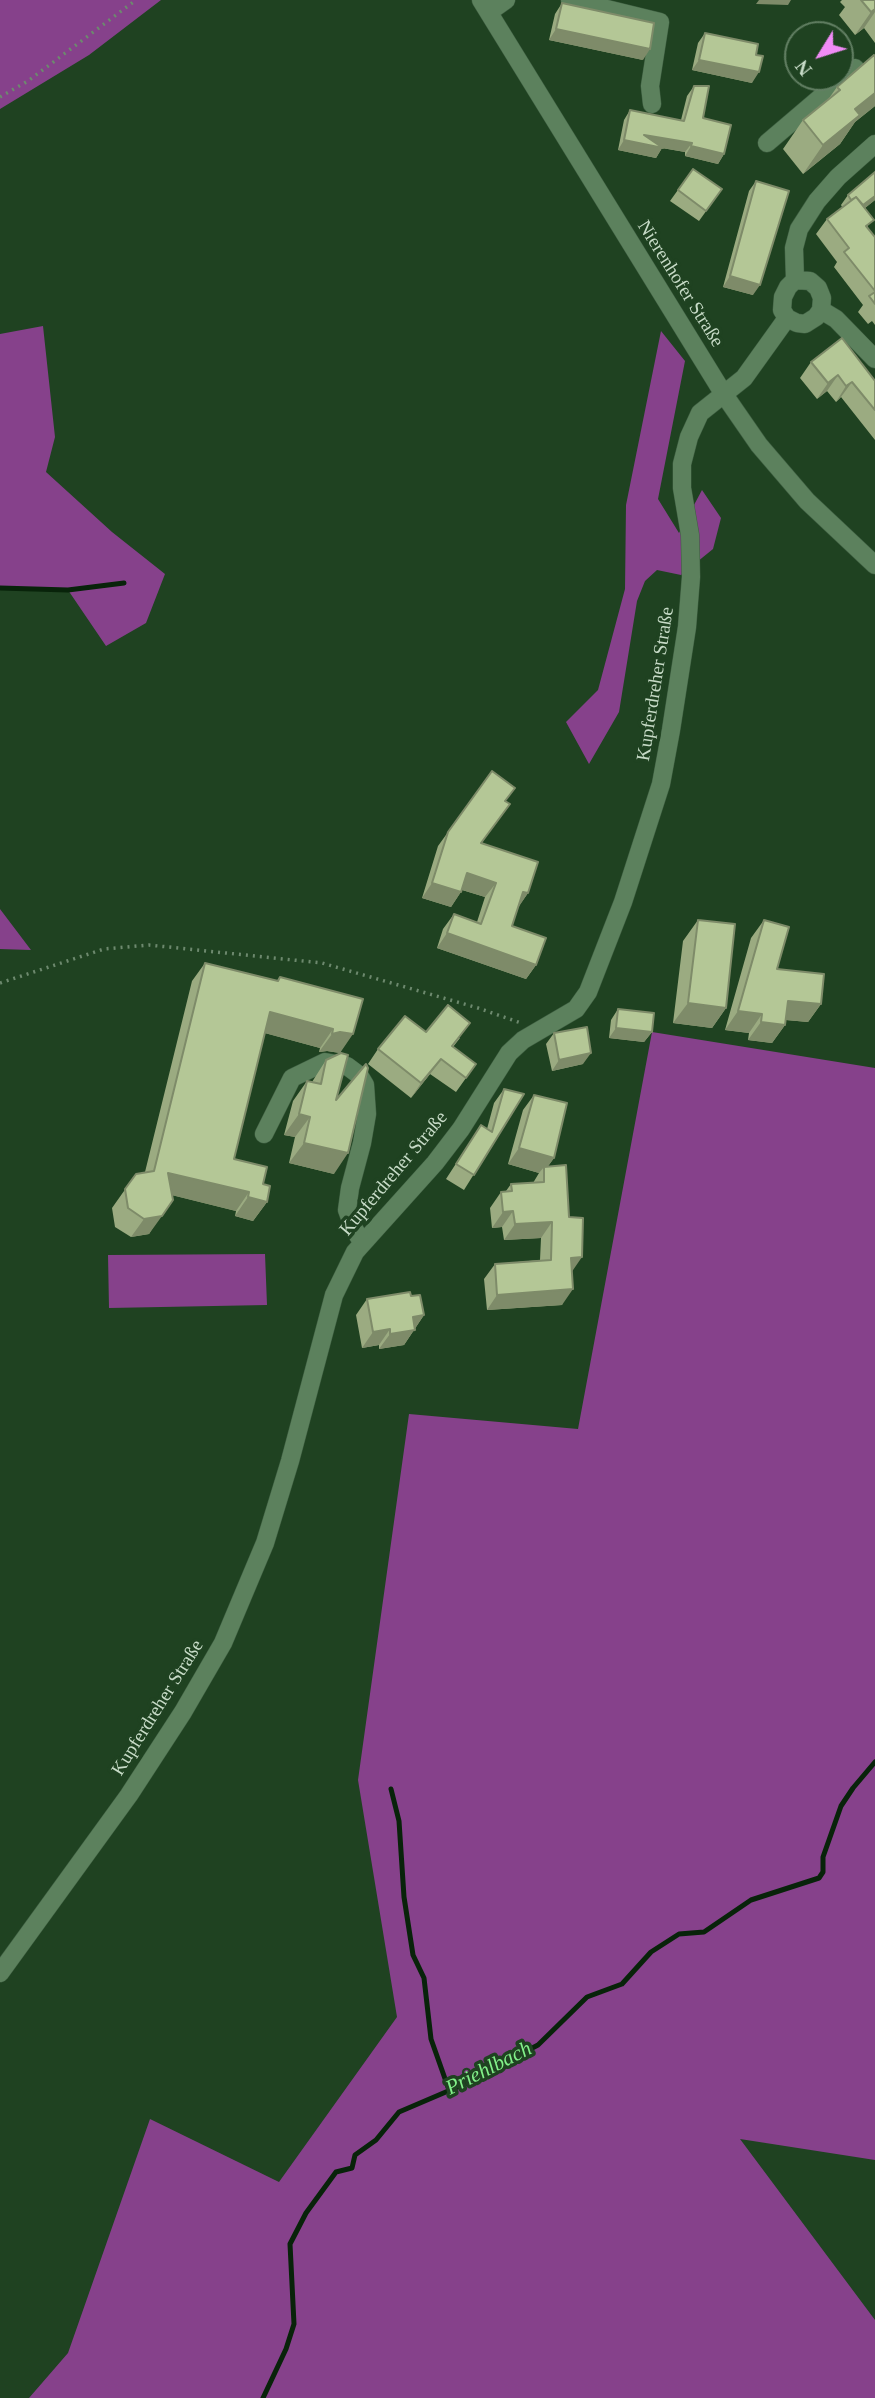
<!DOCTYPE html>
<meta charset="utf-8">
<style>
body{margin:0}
#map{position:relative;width:875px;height:2398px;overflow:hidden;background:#1f4221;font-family:Georgia,serif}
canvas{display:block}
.north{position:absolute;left:784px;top:21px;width:70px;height:70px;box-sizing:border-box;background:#1f4221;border:2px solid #627f63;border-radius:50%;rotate:232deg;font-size:19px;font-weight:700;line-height:28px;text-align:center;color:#c7dbc7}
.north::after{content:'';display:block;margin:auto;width:24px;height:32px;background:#f08bf6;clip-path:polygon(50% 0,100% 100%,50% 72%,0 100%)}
</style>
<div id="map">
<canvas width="875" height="2398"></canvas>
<div class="north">N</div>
</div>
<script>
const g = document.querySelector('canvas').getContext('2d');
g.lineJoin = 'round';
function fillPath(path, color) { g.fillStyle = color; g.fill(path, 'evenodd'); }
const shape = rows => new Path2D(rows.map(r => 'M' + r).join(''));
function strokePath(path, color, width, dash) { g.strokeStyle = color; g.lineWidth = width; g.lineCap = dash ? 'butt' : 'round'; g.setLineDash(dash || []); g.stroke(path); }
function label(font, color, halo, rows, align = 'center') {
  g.font = font + ' Georgia,serif'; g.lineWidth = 7; g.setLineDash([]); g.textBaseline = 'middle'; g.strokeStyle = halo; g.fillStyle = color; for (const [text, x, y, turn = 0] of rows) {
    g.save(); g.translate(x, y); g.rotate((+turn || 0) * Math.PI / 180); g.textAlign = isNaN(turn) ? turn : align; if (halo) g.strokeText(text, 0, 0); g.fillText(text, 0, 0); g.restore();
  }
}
fillPath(shape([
 [0,0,161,0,89,55,0,109],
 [43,326,55,437,46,472,112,532,165,574,146,623,106,646,68,590,0,588,0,334],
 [661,331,685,361,658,499,679,533,702,490,721,518,713,549,681,575,657,570,645,581,637,601,619,712,589,764,566,722,598,690,625,589,626,505],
 [0,909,31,950,0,949],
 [652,1032,875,1068,875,2160,740,2139,875,2320,875,2398,29,2398,68,2353,150,2119,279,2182,397,2017,358,1780,409,1414,578,1429],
 [265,1254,267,1305,109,1308,108,1255]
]), '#86418b');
strokePath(shape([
 [0,588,68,590,124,583],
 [391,1789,399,1821,404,1897,413,1955,424,1978,431,2039,449,2090],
 [263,2398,286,2349,294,2324,290,2244,306,2213,336,2172,352,2168,355,2155,376,2140,399,2112,502,2068,515,2057,538,2045,587,1997,622,1984,651,1952,679,1934,704,1932,751,1900,819,1878,823,1872,823,1857,841,1806,853,1788,875,1762]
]), '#08230a', 5);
const minor = shape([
 [481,0,723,393,759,445,807,501,875,565],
 [570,0,660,22,650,86,652,104],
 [489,12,506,0],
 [767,143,855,68,875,93],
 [795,280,794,248,799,229,817,201,838,177,875,144],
 [795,280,810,281,818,288,822,298,821,310,816,317,805,324,797,323,787,318,782,310,783,297,788,287,795,280],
 [821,310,836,319,875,359],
 [264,1134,292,1078,325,1062,347,1066,359,1075,365,1085,367,1114,362,1143,350,1188,347,1210,354,1229,362,1242],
 [0,1973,129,1795,183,1712,223,1643,265,1543,290,1461,334,1295,355,1252,435,1163,461,1129,509,1053,523,1040,576,1009,588,992,623,902,661,784,671,730,687,627,691,577,690,535,682,488,682,464,689,437,700,413,744,378,787,318]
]);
strokePath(minor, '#3e5e41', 19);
strokePath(shape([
 [0,97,28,81,136,0],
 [0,983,104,949,149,945,322,963,478,1008,521,1023]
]), '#6d896e', 3.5, [2, 5]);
strokePath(minor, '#5c815d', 18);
fillPath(shape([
 [842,0,875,0,875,43,864,28,855,35,839,15,845,7,840,2],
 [562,3,643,60,549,40,555,14],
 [705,33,756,55,752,83,692,70,698,43],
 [875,57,875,106,855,122,840,144,803,174,783,149,803,120,827,101,837,87],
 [694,86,703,118,724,154,718,164,685,156,685,152,662,148,656,158,618,150,624,120,630,110,681,120,687,96],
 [693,169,722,189,699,221,670,201],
 [875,172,875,200,865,208,868,229,875,237,875,325,872,321,868,324,858,312,863,305,834,267,837,262,816,234,827,219,842,207,841,205,848,195],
 [756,181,753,295,723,287,749,191],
 [811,362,875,381,875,440,841,397,836,402,827,391,817,399,800,378],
 [492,771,506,801,482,843,528,893,518,907,512,926,536,965,526,979,437,948,443,929,454,914,477,922,485,897,462,890,451,907,422,898,438,846],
 [698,920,726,1008,712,1028,673,1023,683,941],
 [764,920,777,969,821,1004,808,1022,786,1020,785,1025,772,1043,748,1040,749,1033,725,1030,751,938],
 [205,963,277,981,280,977,363,999,340,1053,327,1051,319,1052,320,1048,265,1033,234,1159,263,1184,267,1202,253,1221,235,1216,236,1211,172,1195,149,1234,131,1237,115,1227,112,1208,136,1174,145,1172,192,981],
 [618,1009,652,1032,644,1042,609,1038,611,1020],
 [426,1032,460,1038,453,1047,476,1064,456,1092,430,1074,411,1098,368,1064,378,1049],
 [554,1033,583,1064,552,1071,546,1044],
 [326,1060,336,1100,334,1174,289,1163,295,1137,284,1135,293,1101,307,1081,312,1082],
 [504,1089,524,1094,464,1190,446,1179,481,1125,487,1129,494,1103],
 [534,1095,554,1158,548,1166,572,1272,562,1305,487,1310,484,1279,495,1264,540,1260,541,1238,504,1240,502,1227,492,1228,490,1208,501,1192,506,1191,511,1184,533,1183,539,1173,508,1164,523,1110],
 [411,1296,424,1315,404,1345,379,1349,379,1345,362,1348,356,1315,367,1299]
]), '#9bab81');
fillPath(shape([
 [759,0,791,0,788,5,756,4],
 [875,9,875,12,864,28,855,35,871,12],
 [556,29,650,49,643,60,549,40],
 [699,60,759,72,752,83,692,70],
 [875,93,875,106,855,122,840,144,803,174,823,145,855,109],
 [644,135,692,143,685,152,662,148,656,158,618,150,624,140],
 [691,146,724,154,718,164,685,156],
 [875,196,875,200,851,219,858,209],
 [730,276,760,285,753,295,723,287],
 [838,375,827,391,817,399,828,383],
 [852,382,841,397,836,402,846,386],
 [467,873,496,883,485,897,456,888],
 [432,883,461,892,451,907,422,898],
 [523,892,528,893,518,908],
 [447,933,536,965,526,979,437,948],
 [788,1001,821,1004,808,1022,775,1019],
 [688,1003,726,1008,712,1028,673,1023],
 [738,1011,762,1014,749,1033,725,1030],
 [270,1012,333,1029,320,1048,257,1031],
 [761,1022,785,1025,772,1043,748,1040],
 [616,1028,652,1032,644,1042,609,1038],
 [340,1032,353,1034,340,1053,327,1051,319,1052,332,1034],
 [591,1053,583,1064,552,1071,559,1060],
 [441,1059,430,1074,411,1098,421,1083],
 [299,1114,310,1117,295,1137,284,1135],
 [304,1143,348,1153,334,1174,289,1163],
 [519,1148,554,1158,544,1172,544,1167,539,1173,508,1164],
 [168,1173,249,1192,236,1211,155,1191],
 [248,1197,267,1202,253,1221,235,1216],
 [513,1211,502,1227,492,1228,503,1212],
 [162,1216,149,1234,131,1237,144,1219],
 [552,1222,541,1238,504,1240,515,1224],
 [582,1257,571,1273,571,1258],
 [573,1289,562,1305,487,1310,497,1295],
 [424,1315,404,1345,379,1349,390,1334,413,1317],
 [390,1329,379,1345,362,1348,373,1332]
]), '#7e8b69');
const building = shape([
 [861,0,875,0,875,9,871,12,861,0],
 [562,3,654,23,650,49,556,29,562,3],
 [705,33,758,44,756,55,763,56,759,72,699,60,705,33],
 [874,55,875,57,875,93,855,109,860,115,823,145,803,120,840,90,837,87,874,55],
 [694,86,709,86,703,118,731,125,724,154,691,146,692,143,644,135,663,148,624,140,630,110,684,121,694,86],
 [693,169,722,189,706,211,678,190,693,169],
 [875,172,875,196,863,205,856,197,851,200,848,195,875,172],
 [756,181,789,191,760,285,730,276,756,181],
 [856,197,874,220,866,226,875,237,875,291,844,252,849,248,827,219,856,197],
 [875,292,875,304,869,296,875,292],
 [842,338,875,381,875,410,852,382,846,386,838,375,828,383,811,362,842,338],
 [492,771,515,788,505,801,510,804,481,843,538,862,528,893,523,892,512,926,546,938,536,965,447,933,454,914,481,924,496,883,467,873,461,892,432,883,448,832,492,771],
 [698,920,735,924,726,1008,688,1003,698,920],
 [764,920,789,927,777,969,824,974,821,1004,788,1001,785,1025,761,1022,762,1014,738,1011,764,920],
 [205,963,278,981,280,977,363,999,353,1034,340,1032,332,1034,333,1029,270,1012,234,1159,267,1167,263,1184,270,1186,267,1202,248,1197,249,1192,168,1173,173,1200,162,1216,144,1219,128,1208,125,1189,136,1174,154,1171,205,963],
 [448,1005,470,1023,452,1046,476,1064,466,1078,441,1059,421,1083,378,1049,405,1016,426,1032,448,1005],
 [618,1009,654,1013,652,1032,616,1028,618,1009],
 [587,1027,591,1053,559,1060,554,1033,587,1027],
 [341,1053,348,1055,336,1100,366,1064,368,1068,348,1153,304,1143,310,1117,299,1114,307,1081,321,1084,326,1060,341,1053],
 [504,1089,524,1094,474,1175,456,1164,481,1125,492,1132,504,1089],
 [534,1095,567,1103,554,1158,519,1148,534,1095],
 [566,1165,569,1217,583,1218,582,1257,571,1258,573,1289,497,1295,495,1264,551,1260,552,1222,515,1224,513,1211,503,1212,501,1192,512,1191,511,1184,544,1182,544,1167,566,1165],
 [410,1292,411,1296,420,1295,424,1315,413,1317,415,1330,390,1334,390,1329,373,1332,367,1299,410,1292]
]);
fillPath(building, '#b4c796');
strokePath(building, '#7e8b69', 2);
label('19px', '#c7dbc7', '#1f4221', [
 ["Nierenhofer Straße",680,284,58],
 ["Kupferdreher Straße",656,684,-81],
 ["Kupferdreher Straße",394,1174,-50],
 ["Kupferdreher Straße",158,1708,-58]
]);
label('italic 21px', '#82f089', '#1f4221', [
 ["Priehlbach",489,2069,-27]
]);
</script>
